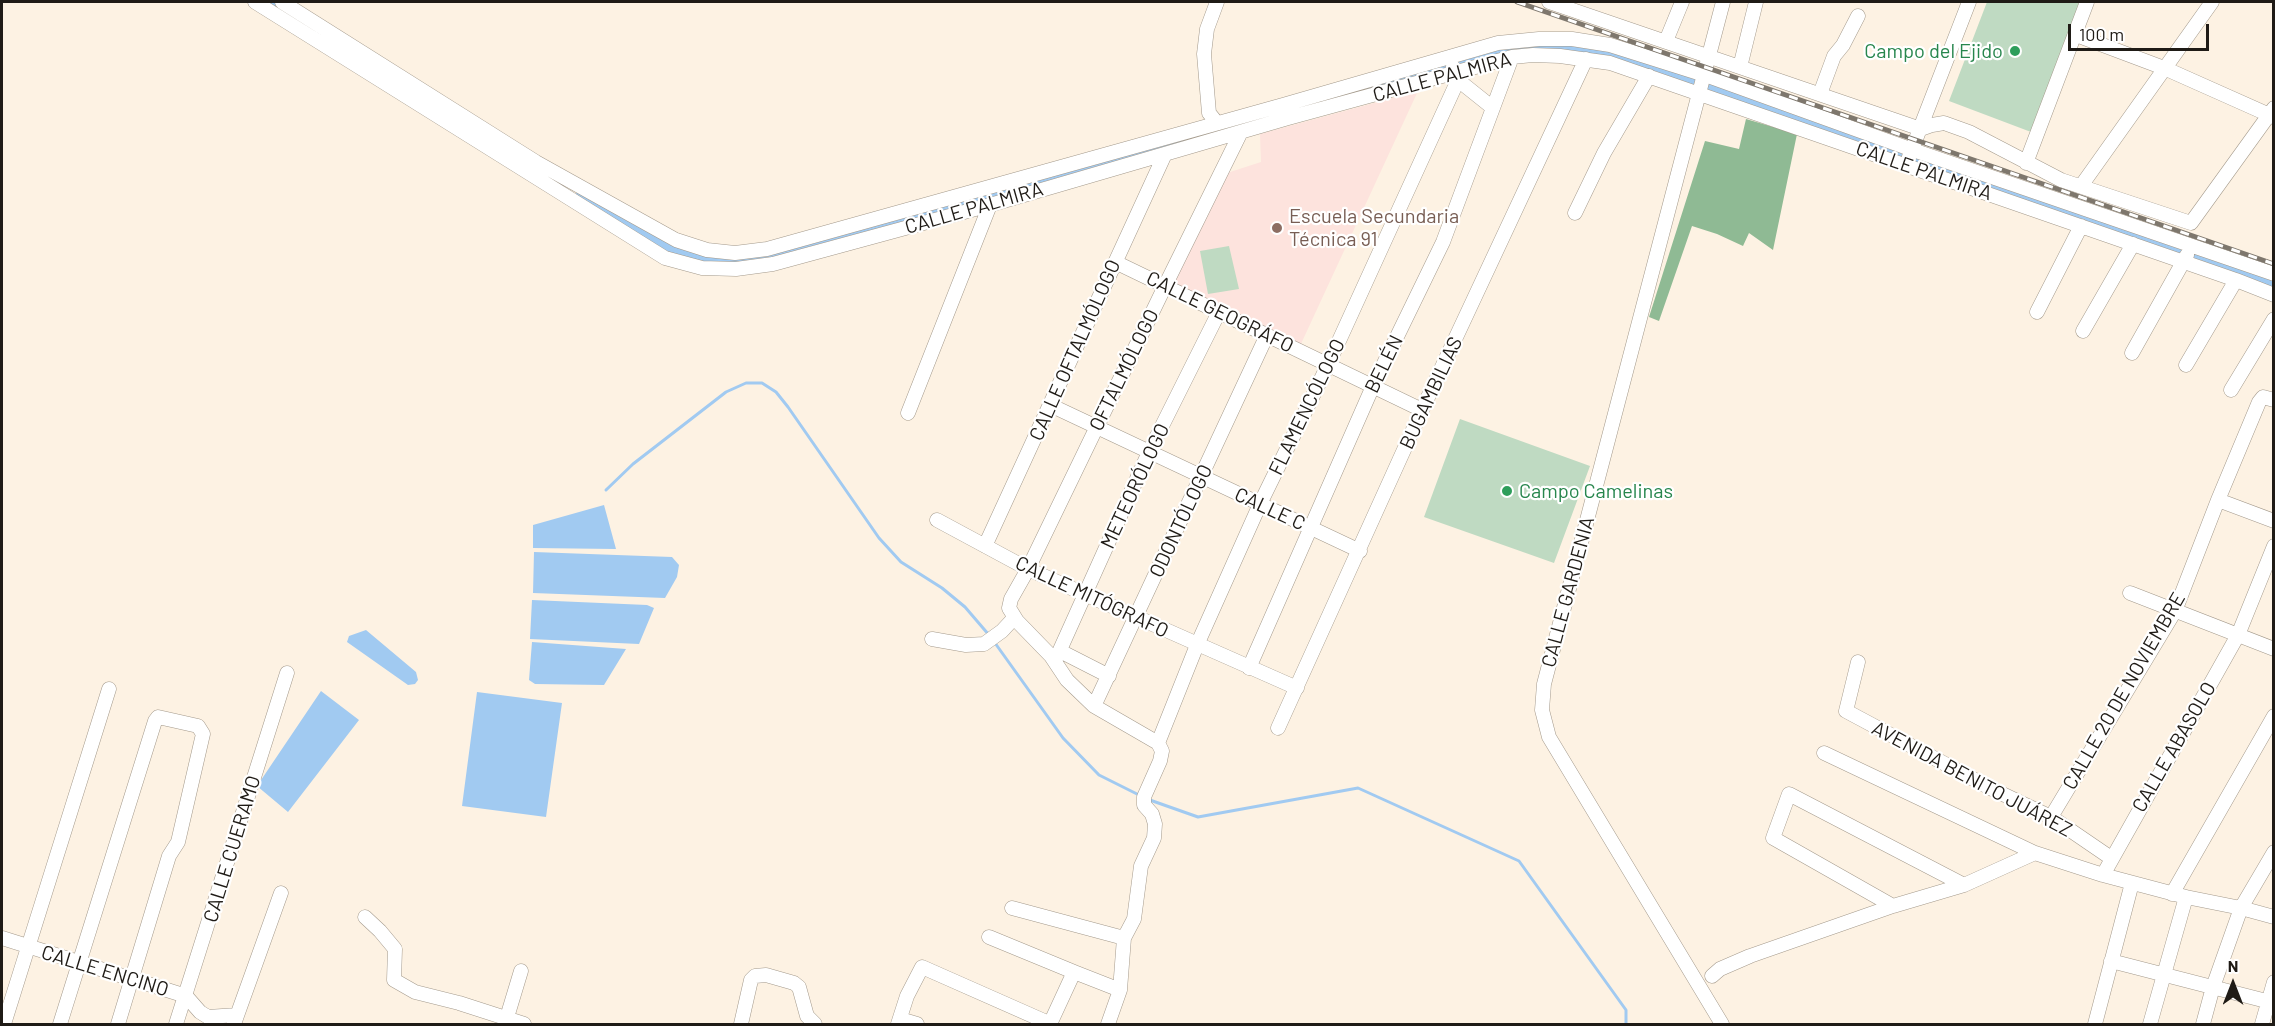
<!DOCTYPE html>
<meta charset="utf-8">
<style>
body{margin:0}
#map{position:relative;width:2275px;height:1026px;overflow:hidden;background:#fdf2e3;font-family:Barlow,sans-serif}
canvas{display:block}
.frame{position:absolute;inset:0;border:3px solid #1f1b16;pointer-events:none}
.north{position:absolute;left:2203px;top:954px;width:60px;height:60px;-webkit-text-stroke:4px #fff;paint-order:stroke;rotate:0deg;font-size:16px;font-weight:700;line-height:24px;text-align:center;color:#1f1b16}
.north::after{content:'';display:block;margin:auto;width:21px;height:27px;background:#1f1b16;clip-path:polygon(50% 0,100% 100%,50% 72%,0 100%)}
.scale{position:absolute;left:2068px;top:24px;width:141px;height:27px;box-sizing:border-box;border:3px solid #1f1b16;border-top:0;padding-left:8px;font-size:18px;line-height:21px;white-space:nowrap;color:#1f1b16;-webkit-text-stroke:4px #fff;paint-order:stroke}
</style>
<div id="map">
<canvas width="2275" height="1026"></canvas>
<div class="frame"></div>
<div class="north">N</div>
<div class="scale">100 m</div>
</div>
<script>
const g = document.querySelector('canvas').getContext('2d');
g.lineJoin = 'round';
function fillPath(path, color) { g.fillStyle = color; g.fill(path, 'evenodd'); }
const shape = rows => new Path2D(rows.map(r => 'M' + r).join(''));
function strokePath(path, color, width, dash) { g.strokeStyle = color; g.lineWidth = width; g.lineCap = dash ? 'butt' : 'round'; g.setLineDash(dash || []); g.stroke(path); }
function label(font, color, halo, rows, align = 'center') {
  g.font = font + ' Barlow,sans-serif'; g.lineWidth = 4.5; g.setLineDash([]); g.textBaseline = 'middle'; g.strokeStyle = halo; g.fillStyle = color; for (const [text, x, y, turn = 0] of rows) {
    g.save(); g.translate(x, y); g.rotate((+turn || 0) * Math.PI / 180); g.textAlign = isNaN(turn) ? turn : align; if (halo) g.strokeText(text, 0, 0); g.fillText(text, 0, 0); g.restore();
  }
}
fillPath(shape([
 [1418,91,1300,346,1173,283,1227,173,1261,162,1260,134]
]), '#fde3dd');
fillPath(shape([
 [1987,2,2082,2,2031,132,1949,101],
 [1229,246,1239,289,1208,294,1200,251],
 [1460,419,1590,466,1554,563,1424,517]
]), '#bfdac2');
fillPath(shape([
 [1746,119,1797,134,1773,250,1749,233,1743,246,1717,234,1692,226,1659,321,1649,317,1705,141,1739,149]
]), '#8fba94');
fillPath(shape([
 [604,505,616,549,533,548,533,525],
 [534,552,672,557,679,565,677,577,665,598,533,593],
 [532,600,647,605,654,608,639,644,530,639],
 [366,630,416,672,418,680,415,684,408,685,347,642,349,636],
 [532,642,626,649,604,685,535,684,529,680],
 [321,691,359,720,288,812,257,786],
 [477,692,562,703,546,817,462,806]
]), '#a1caf1');
strokePath(shape([
 [606,490,633,464,726,392,746,383,762,383,776,392,788,407,879,538,901,562,942,588,965,607,989,635],
 [995,643,1063,738,1099,775,1141,796],
 [1147,799,1198,817,1358,788,1519,861,1626,1010,1626,1024]
]), '#a1caf1', 3);
strokePath(shape([
 [272,2,287,11],
 [1359,92,1506,50,1537,46,1571,47,1612,53,2274,282],
 [581,194,674,252,735,263,783,254,1225,129]
]), '#a1caf1', 10);
const minor = shape([
 [255,2,665,258,702,268,736,269,773,264,990,205,1288,118,1512,57,1533,55,1560,56,1610,63,2236,280,2274,295],
 [282,2,536,162,676,240,707,250,735,253,767,249,1283,105,1498,43,1539,39,1572,39,1610,45,1705,75,1913,150,2274,274],
 [1217,2,1207,29,1204,54,1209,113,1217,123],
 [1549,2,1921,129,1932,125,1944,123,1969,132,2061,180,2191,223,2274,108],
 [2076,35,2164,68,2274,117],
 [1666,41,1682,2],
 [1740,67,1756,2],
 [1458,80,1493,108],
 [1820,94,1834,56,1843,45,1858,16],
 [1909,157,1969,2],
 [2026,163,2087,2],
 [2081,186,2212,2],
 [1575,213,1604,153,1649,76],
 [1115,262,1422,410],
 [2037,312,2081,226],
 [2083,331,2133,244],
 [2132,353,2187,255],
 [2186,365,2236,280],
 [2231,390,2274,319],
 [1050,405,1360,551],
 [908,413,990,205],
 [2218,500,2274,521],
 [937,520,1028,569,1297,688],
 [985,546,1165,154],
 [2130,593,2274,649],
 [932,639,966,645,984,644,1002,631,1014,618],
 [1060,651,1109,676],
 [1055,661,1149,452,1219,312],
 [1858,662,1846,711,1992,789,2051,817,2111,858],
 [1249,668,1373,386,1443,242,1512,57],
 [1094,706,1267,335],
 [1278,728,1422,410,1586,59],
 [1158,743,1197,645,1260,504,1328,365,1458,80,1453,67],
 [1824,753,2035,853,2103,875,2186,897,2241,908,2274,917],
 [2051,817,2175,611,2218,500,2259,402,2263,397,2274,400],
 [2103,875,2238,635,2274,546],
 [2172,894,2274,716],
 [1893,906,1773,838,1789,794,1964,885],
 [1012,908,1124,938],
 [365,917,380,931,395,949,394,980,415,992,459,1003,524,1024],
 [989,937,1074,972],
 [2,938,186,996,200,1012,208,1017,237,1015],
 [2111,961,2274,1003],
 [1712,976,1720,969,1750,956,1893,906,1964,885,2035,853],
 [900,1019,917,1024],
 [4,1024,109,689],
 [60,1024,155,721,158,717,198,726,203,734,178,842,169,856,118,1024],
 [176,1024,287,673],
 [234,1024,281,893],
 [505,1024,521,971],
 [741,1024,751,980,755,976,766,975,794,983,799,987,807,1016,815,1024],
 [898,1024,907,996,922,967,1051,1024],
 [1050,1024,1074,972,1120,990,1124,938,1134,919,1141,866,1154,838,1155,824,1152,814,1144,805,1144,797,1160,761,1162,751,1158,743,1094,706,1067,680,1051,656,1017,621,1009,608,1011,599,1028,569,1165,286,1241,132],
 [1108,1024,1120,990],
 [1722,1024,1549,737,1542,710,1544,684,1723,2],
 [2095,1024,2132,883],
 [2150,1024,2186,897],
 [2203,1024,2213,987,2241,908,2274,852],
 [2262,1024,2274,982]
]);
strokePath(minor, '#a49a8c', 15);
strokePath(minor, '#fff', 14);
const rail = shape([
 [1517,2,2274,264]
]);
strokePath(rail, '#7e776d', 5);
strokePath(rail, '#fff', 3, [9]);
for (const [x, y, r, color] of [
 [2015,51,6,"#2e9e5b"],
 [1277,228,6,"#8d6e63"],
 [1507,491,6,"#2e9e5b"]
]) { const dot = new Path2D(); dot.arc(x, y, r, 0, 2 * Math.PI); g.fillStyle = color; g.fill(dot); strokePath(dot, '#fff', 2); }
label('20px', '#27864d', '#fff', [
 ["Campo del Ejido",2003,51],
 ["Campo Camelinas",1519,491,"left"]
], 'right');
label('20px', '#1f1b16', '#fff', [
 ["CALLE PALMIRA",1442,77,-15],
 ["CALLE PALMIRA",1924,171,19],
 ["CALLE PALMIRA",974,208,-16],
 ["CALLE GEOGRÁFO",1220,312,26],
 ["CALLE OFTALMÓLOGO",1075,350,-66],
 ["BELÉN",1384,364,-64],
 ["OFTALMÓLOGO",1124,370,-64],
 ["BUGAMBILIAS",1431,393,-65],
 ["FLAMENCÓLOGO",1307,407,-64],
 ["METEORÓLOGO",1135,486,-65],
 ["CALLE C",1270,509,25],
 ["ODONTÓLOGO",1181,521,-65],
 ["CALLE GARDENIA",1568,592,-75],
 ["CALLE MITÓGRAFO",1092,597,25],
 ["CALLE 20 DE NOVIEMBRE",2124,691,-60],
 ["CALLE ABASOLO",2174,747,-60],
 ["AVENIDA BENITO JUÁREZ",1972,779,28],
 ["CALLE CUERAMO",232,849,-73],
 ["CALLE ENCINO",105,971,17]
]);
label('20px', '#785e54', '#fff', [
 ["Escuela Secundaria",1289,216],
 ["Técnica 91",1289,239]
], 'left');
</script>
